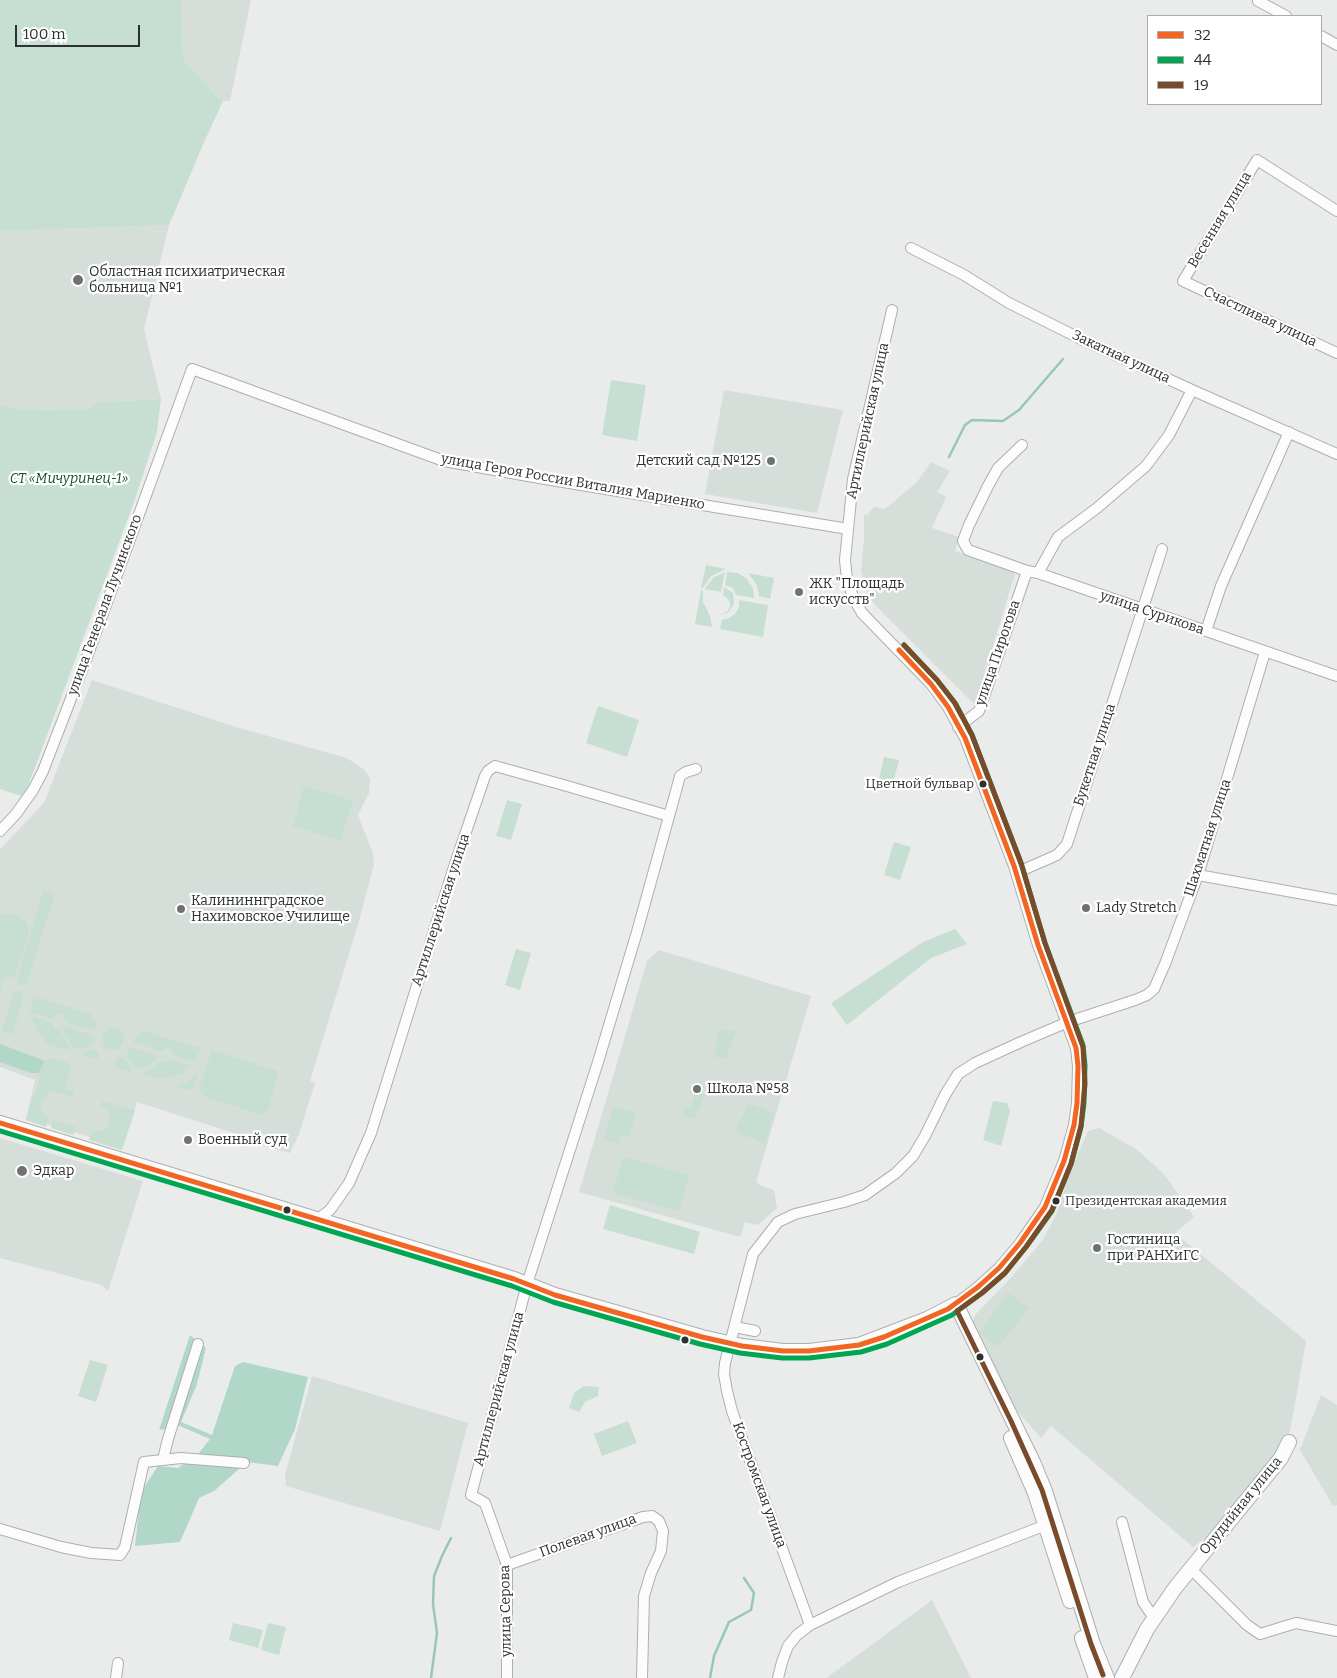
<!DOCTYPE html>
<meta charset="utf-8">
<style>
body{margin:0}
#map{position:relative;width:1337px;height:1678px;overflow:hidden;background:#eaeceb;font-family:Bitter,serif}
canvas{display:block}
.legend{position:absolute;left:1147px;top:15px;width:175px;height:90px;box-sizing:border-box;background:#fff;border:1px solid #acacac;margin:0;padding:6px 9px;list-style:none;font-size:15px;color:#2f3030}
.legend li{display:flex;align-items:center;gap:10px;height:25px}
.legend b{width:25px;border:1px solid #acacac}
.scale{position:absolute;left:15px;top:25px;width:125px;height:22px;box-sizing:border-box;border:2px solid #2f3030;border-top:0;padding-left:6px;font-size:15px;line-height:18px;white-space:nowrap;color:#2f3030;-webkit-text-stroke:4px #fff;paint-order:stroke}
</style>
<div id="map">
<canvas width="1337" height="1678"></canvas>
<ul class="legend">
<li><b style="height:6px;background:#f26522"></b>32</li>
<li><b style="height:6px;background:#00a651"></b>44</li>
<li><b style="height:6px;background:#7a4b2a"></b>19</li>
</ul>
<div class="scale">100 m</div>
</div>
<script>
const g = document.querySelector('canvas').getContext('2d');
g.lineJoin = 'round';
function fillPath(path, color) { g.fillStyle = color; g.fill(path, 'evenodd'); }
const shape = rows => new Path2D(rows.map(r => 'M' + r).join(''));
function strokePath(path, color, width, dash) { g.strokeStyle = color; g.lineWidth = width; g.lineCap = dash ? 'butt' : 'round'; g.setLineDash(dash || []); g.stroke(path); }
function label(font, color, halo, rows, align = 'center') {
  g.font = font + ' Bitter,serif'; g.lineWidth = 4.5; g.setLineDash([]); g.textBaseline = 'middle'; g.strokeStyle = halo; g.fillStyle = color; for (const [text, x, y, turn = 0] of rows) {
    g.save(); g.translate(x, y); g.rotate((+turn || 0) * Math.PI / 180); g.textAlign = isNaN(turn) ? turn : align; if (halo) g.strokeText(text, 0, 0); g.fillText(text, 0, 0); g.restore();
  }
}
fillPath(shape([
 [181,0,251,0,230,101,223,101,218,98,183,59],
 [169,225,144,329,161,399,98,402,89,409,27,410,0,405,0,231],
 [724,390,843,410,817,513,705,494],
 [931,462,950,471,937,492,946,497,932,528,959,537,955,551,1010,570,1015,574,975,705,876,606,868,595,861,571,864,540,864,514,867,515,874,507,885,509,917,482],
 [92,680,236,727,347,758,365,770,370,779,369,793,358,815,373,853,374,864,359,921,310,1081,315,1083,299,1134,290,1153,238,1139,237,1134,137,1102,123,1147,26,1118,35,1080,0,1067,0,849,44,803],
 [659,950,811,996,756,1182,762,1186,774,1190,777,1208,758,1225,745,1222,740,1237,579,1192,647,961],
 [1099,1128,1136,1149,1164,1174,1194,1217,1175,1233,1306,1341,1290,1432,1248,1493,1215,1530,1193,1547,1051,1426,1041,1438,1009,1402,971,1324,976,1314,1009,1280,1042,1241,1057,1213,1070,1171,1088,1131],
 [0,1138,143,1181,108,1291,102,1285,0,1258],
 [312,1376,468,1423,440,1531,286,1486,285,1475],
 [1321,1395,1337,1405,1337,1505,1333,1506,1300,1450],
 [932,1600,971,1678,826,1678,858,1655]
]), '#d6deda');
fillPath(shape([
 [0,0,181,0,183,59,218,98,223,101,205,140,169,225,0,231],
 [611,380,646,385,637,441,602,435],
 [161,399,157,432,133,505,24,797,0,789,0,405,27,410,89,409,98,402],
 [706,565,726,569,711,576,703,588,701,588],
 [725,572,721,592,705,589,713,578],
 [727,572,738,573,747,579,753,588,754,598,736,595,733,588,725,585],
 [748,573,774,578,770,599,759,596,757,585],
 [724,587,733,593,734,604,728,613,720,615,728,611,730,605,729,600,723,595],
 [701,590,703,591,703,602,710,616,712,627,695,624],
 [739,600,768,605,763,637,720,629,722,620,729,618,735,614,739,607],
 [598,706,639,720,627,757,586,743],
 [884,757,899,760,893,783,879,780],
 [304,786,353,801,340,841,293,826],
 [507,800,522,804,511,840,496,836],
 [894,842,911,847,900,880,884,875],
 [43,891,55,894,26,986,16,982],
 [3,913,11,914,20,917,26,922,29,931,14,978,9,976,3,979,1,985,3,989,0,991,0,915],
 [955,929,967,944,931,958,847,1025,831,1003,923,942],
 [516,949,531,953,520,990,505,985],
 [14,990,24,992,13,1034,2,1032],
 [34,996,91,1014,97,1022,94,1030,66,1023,63,1014,56,1014,53,1019,30,1012],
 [31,1016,52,1023,55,1029,60,1030,70,1049,68,1051,47,1043,40,1036],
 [64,1026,94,1036,94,1044,79,1050,77,1047,73,1048,63,1030],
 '102 1039a11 11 0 1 1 22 0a11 11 0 1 1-22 0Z',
 [718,1030,737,1031,725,1059,715,1057],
 [142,1031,201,1048,195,1062,174,1056,171,1050,167,1048,161,1051,133,1042,136,1036],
 [131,1047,159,1057,141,1070,138,1067,135,1068,126,1055],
 [94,1048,99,1053,97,1060,81,1055],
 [212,1050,278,1071,269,1109,262,1115,203,1096,199,1089],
 [122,1057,133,1069,130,1072,115,1067,116,1058],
 [48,1058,69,1063,71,1070,64,1089,74,1092,73,1097,52,1091,45,1096,41,1102,41,1110,49,1119,46,1127,26,1120,26,1118,40,1077,38,1073],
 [173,1060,192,1066,183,1073,168,1078,158,1079,142,1074,161,1061,168,1063],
 [198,1074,193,1088,189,1090,175,1086,189,1081],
 [697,1092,705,1095,694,1119,683,1114,686,1106,690,1107],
 [102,1101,135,1110,122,1150,89,1140,92,1130,103,1131,106,1128,109,1124,109,1113,107,1110,101,1106],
 [993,1101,1007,1103,1010,1111,1001,1146,983,1140],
 [749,1103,774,1113,765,1144,735,1131],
 [614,1106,636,1113,629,1137,621,1135,619,1144,604,1140],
 [53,1120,76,1127,73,1135,51,1128],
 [623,1157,689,1175,679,1211,613,1193],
 [610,1205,700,1232,694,1254,603,1229],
 [1008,1293,1029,1308,998,1347,979,1333],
 [90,1360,108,1365,96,1402,78,1396],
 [584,1386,599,1387,598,1396,585,1402,579,1412,569,1408,574,1393],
 [628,1421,637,1443,602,1456,594,1434],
 [233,1623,263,1630,258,1648,229,1640],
 [268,1623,286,1627,279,1655,261,1650]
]), '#c7ded3');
fillPath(shape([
 [0,1044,45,1061,38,1073,31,1073,0,1062],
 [190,1335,206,1348,197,1384,181,1422,212,1435,235,1366,243,1362,308,1377,295,1429,278,1466,247,1462,214,1491,199,1498,180,1542,135,1546,141,1492,158,1466,178,1468,199,1453,210,1439,180,1426,159,1430]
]), '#b0d7c7');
strokePath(shape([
 [949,457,965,425,972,420,1003,421,1019,410,1063,359],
 [431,1678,437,1633,433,1604,434,1576,442,1556,451,1538],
 [710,1678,714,1656,729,1622,751,1610,754,1593,744,1578]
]), '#98c8b4', 2.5);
const street = shape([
 [1258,1,1286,16],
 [1321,36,1337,45],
 [1337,211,1257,160,1183,281,1337,353],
 [911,248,964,275,1009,303,1081,339,1192,390,1337,454],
 [892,310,853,479,845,560,847,579,853,597,862,613,931,684,948,707,965,738,1014,866,1038,945,1076,1048,1078,1066,1077,1103,1074,1125,1064,1161,1045,1207,1020,1243,999,1268,978,1287,956,1304],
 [1022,445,998,468,988,486,969,525,963,541,968,550,1027,571,1038,573,1337,676],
 [1038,573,1058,537,1097,508,1146,466,1169,435,1192,390],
 [1206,631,1221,586,1289,432],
 [958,727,979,711,1027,571],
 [0,831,16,814,33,790,43,771,87,657,192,369,444,461,545,479,848,529],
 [1016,873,1057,855,1067,844,1162,549],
 [1198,875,1337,900],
 [318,1219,330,1210,349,1183,371,1133,453,870,485,776,488,771,495,766,567,786,669,816],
 [735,1327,755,1331],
 [163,1459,168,1439,198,1344],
 [1122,1522,1143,1602,1154,1618],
 [0,1529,61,1547,91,1553,120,1555,125,1547,144,1462,181,1458,244,1463],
 [507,1565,643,1517,652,1516,659,1521,663,1531,661,1551,651,1573,644,1596,642,1678],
 [1190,1568,1247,1625,1260,1634,1296,1623,1337,1631],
 [810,1625,732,1411,727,1391,724,1374,725,1363,753,1254,778,1222,795,1214,844,1202,865,1195,896,1173,913,1156,925,1136,945,1095,958,1074,975,1063,1021,1042,1068,1022,1135,1000,1147,995,1154,989,1165,964,1198,875,1265,652],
 [116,1678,118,1663],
 [507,1678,507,1565,485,1503,471,1495,527,1284,598,1062,637,932,676,791,680,776,686,772,696,769],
 [778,1678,782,1662,788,1646,797,1635,810,1625,898,1582,1046,1525]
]);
const secondary = shape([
 [0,1123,514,1279,555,1295,702,1337,742,1346,783,1351,809,1351,859,1345,927,1319,956,1304,1033,1462,1045,1491,1093,1644,1107,1678],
 [1011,1438,1035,1493,1070,1601],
 [1082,1638,1096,1678],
 [1122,1678,1147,1629,1175,1588,1281,1458,1289,1442]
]);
strokePath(street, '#adafae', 12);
strokePath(secondary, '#adafae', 16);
strokePath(street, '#fcfcfc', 10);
strokePath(secondary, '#fcfcfc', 14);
strokePath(shape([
 [0,1123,514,1279,555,1295,702,1337,742,1346,783,1351,809,1351,859,1345,884,1337,948,1309,978,1287,999,1268,1020,1243,1045,1207,1064,1161,1074,1125,1077,1103,1078,1066,1076,1048,1038,945,1014,866,965,738,948,707,931,684,899,650]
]), '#f26522', 5);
strokePath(shape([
 [0,1131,512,1286,553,1302,700,1344,740,1353,782,1358,809,1358,861,1352,887,1344,952,1315,982,1293,1005,1273,1026,1247,1052,1211,1071,1164,1081,1127,1084,1103,1085,1065,1083,1045,1045,943,1021,863,972,735,955,703,937,680,904,645]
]), '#00a651', 5);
strokePath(shape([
 [904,645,937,680,955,703,972,735,1021,863,1045,943,1083,1047,1085,1084,1081,1126,1071,1164,1052,1210,1026,1247,1005,1273,982,1293,957,1311,1011,1421,1042,1490,1091,1644,1103,1675]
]), '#7a4b2a', 5);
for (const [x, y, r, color] of [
 [78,280,6,"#707271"],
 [771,461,5,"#707271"],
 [799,592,5,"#707271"],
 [983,784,4.5,"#2f3030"],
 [1086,908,5,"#707271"],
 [181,909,5,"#707271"],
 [697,1089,5,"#707271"],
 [188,1140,5,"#707271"],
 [22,1171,6,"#707271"],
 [1056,1201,4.5,"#2f3030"],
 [287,1210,4.5,"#2f3030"],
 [1097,1248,5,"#707271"],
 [685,1340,4.5,"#2f3030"],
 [980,1357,4.5,"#2f3030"]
]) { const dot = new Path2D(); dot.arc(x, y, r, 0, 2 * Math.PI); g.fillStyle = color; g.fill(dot); strokePath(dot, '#fff', 2); }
label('13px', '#2f3030', '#fff', [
 ["Цветной бульвар",974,784],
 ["Президентская академия",1065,1201,"left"]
], 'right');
label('14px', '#2f3030', '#fff', [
 ["Весенняя улица",1220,220,-59],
 ["Счастливая улица",1260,317,25],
 ["Закатная улица",1121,357,25],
 ["Артиллерийская улица",868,421,-78],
 ["улица Героя России Виталия Мариенко",573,482,10],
 ["улица Генерала Лучинского",105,605,-70],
 ["улица Сурикова",1152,613,19],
 ["улица Пирогова",998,653,-71],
 ["Букетная улица",1095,755,-72],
 ["Шахматная улица",1208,838,-72],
 ["Артиллерийская улица",441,910,-72],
 ["Артиллерийская улица",499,1389,-75],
 ["Костромская улица",759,1485,70],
 ["Орудийная улица",1241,1506,-51],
 ["Полевая улица",588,1536,-20],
 ["улица Серова",506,1611,-91]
]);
label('14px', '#2f3030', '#fff', [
 ["Областная психиатрическая",89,272],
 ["больница №1",89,288],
 ["Детский сад №125",761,461,"right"],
 ["ЖК \"Площадь",809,584],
 ["искусств\"",809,600],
 ["Калининнградское",191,901],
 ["Нахимовское Училище",191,917],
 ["Lady Stretch",1096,908],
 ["Школа №58",707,1089],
 ["Военный суд",198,1140],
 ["Эдкар",33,1171],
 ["Гостиница",1107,1240],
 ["при РАНХиГС",1107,1256]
], 'left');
label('italic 14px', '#164e3a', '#fff', [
 ["СТ «Мичуринец-1»",69,479]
]);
</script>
